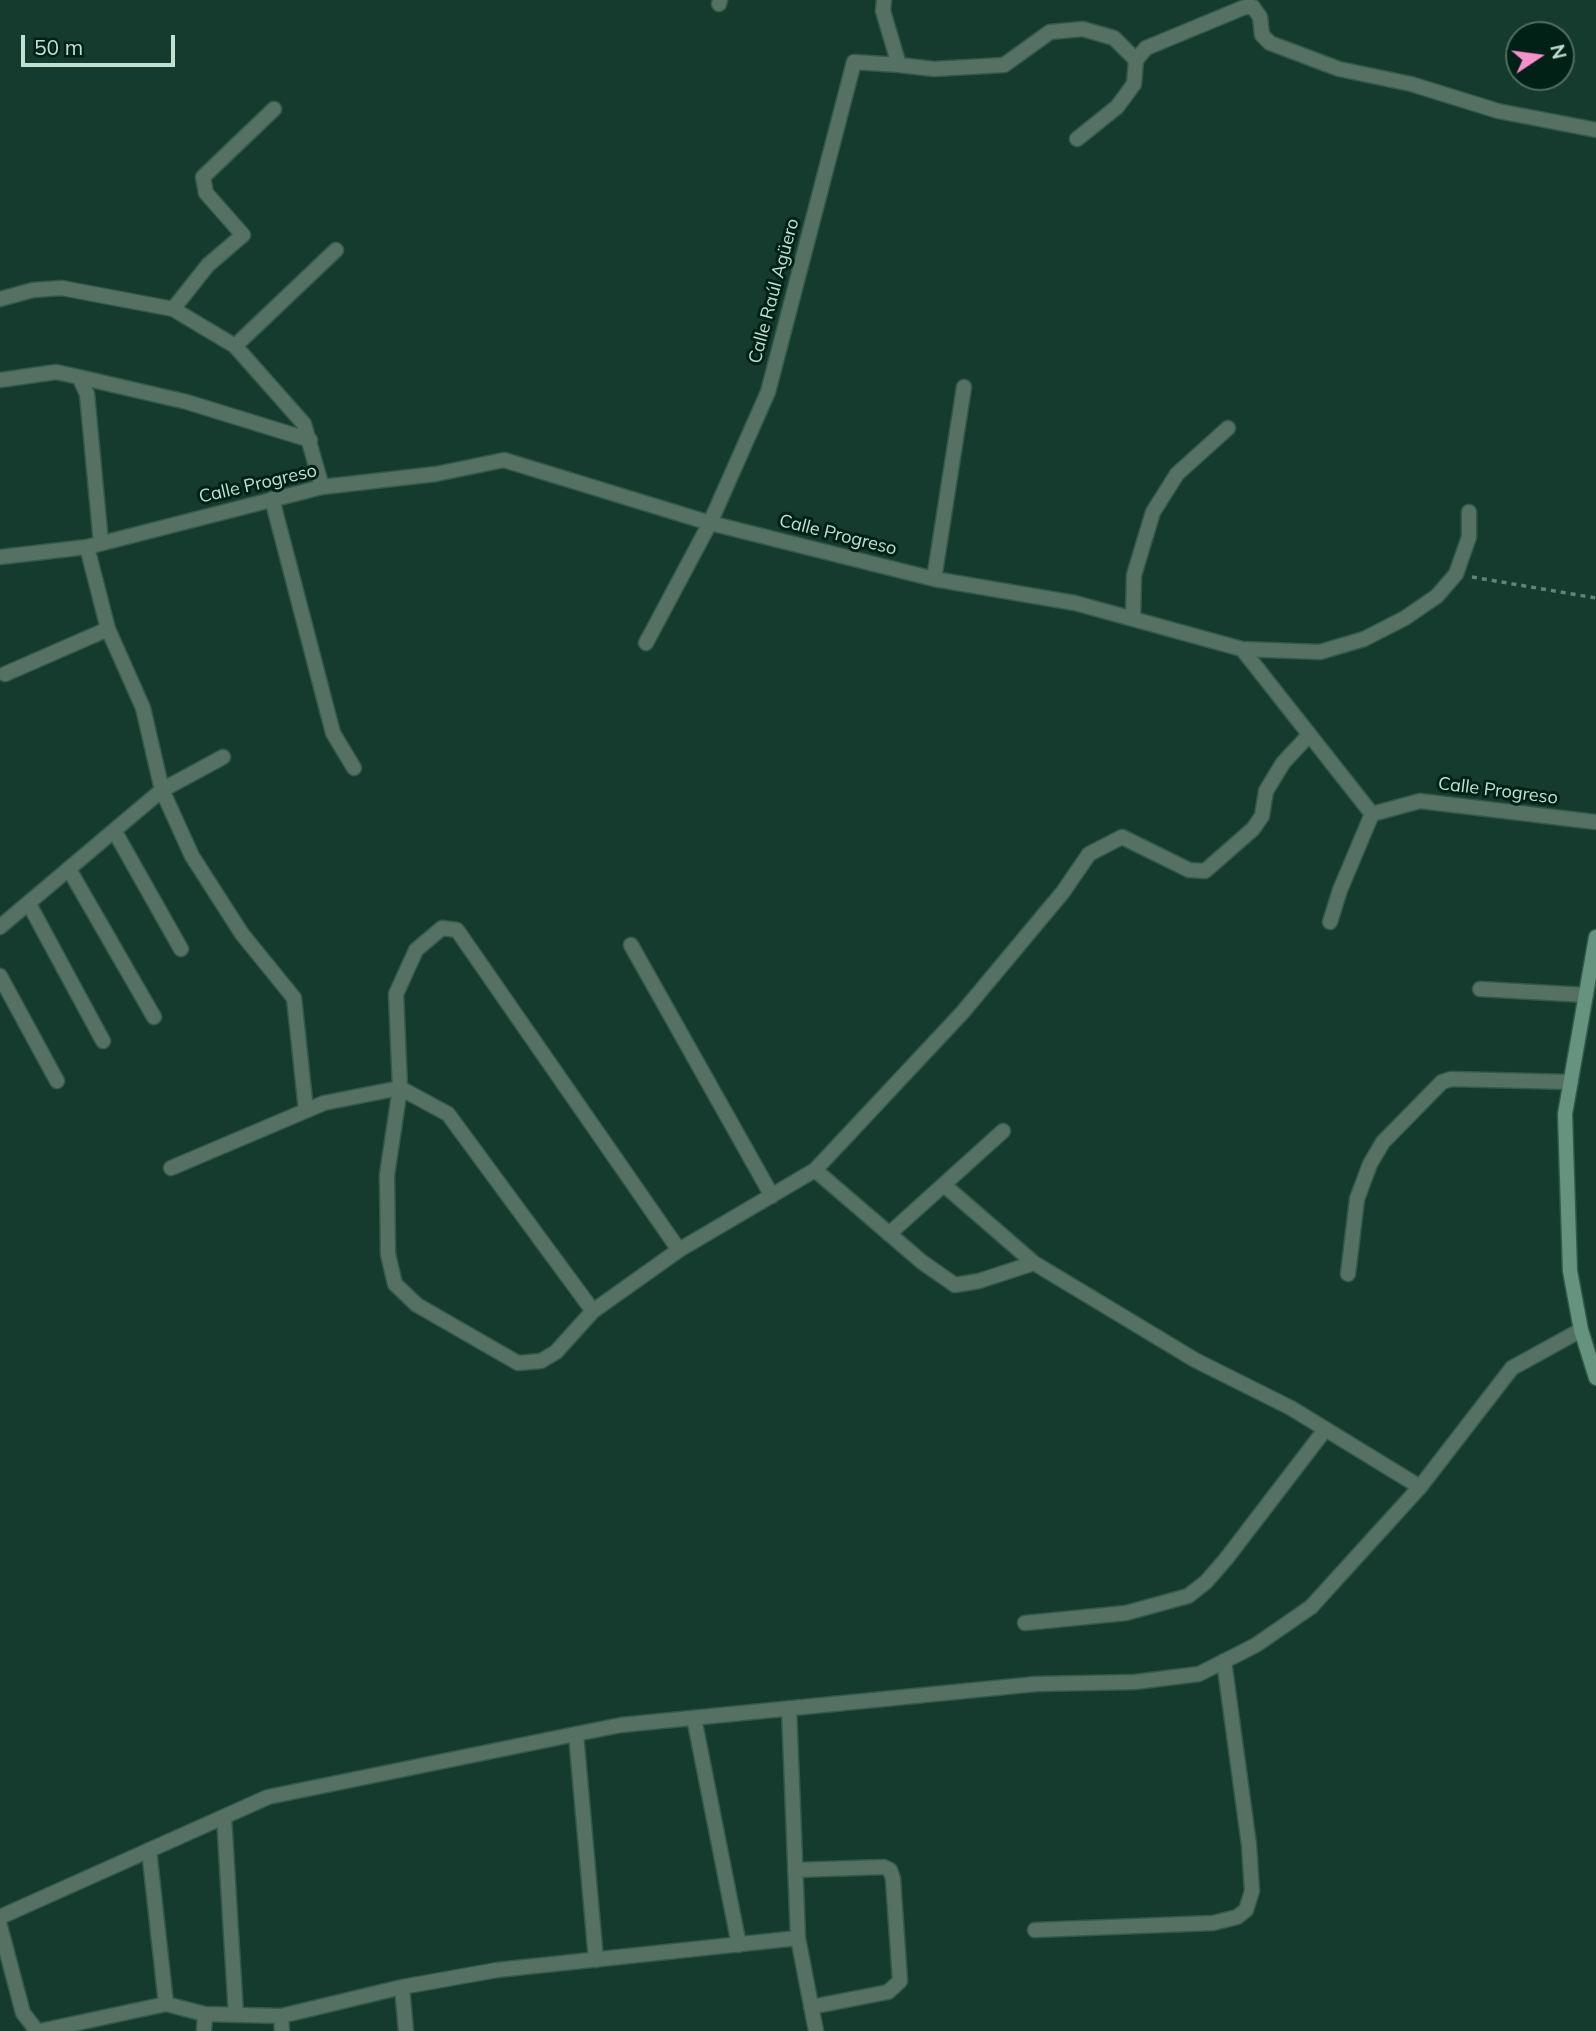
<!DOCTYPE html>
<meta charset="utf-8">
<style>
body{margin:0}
#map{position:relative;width:1596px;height:2031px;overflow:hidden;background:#143b2d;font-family:Mulish,sans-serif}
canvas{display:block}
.north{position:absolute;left:1505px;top:21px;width:70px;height:70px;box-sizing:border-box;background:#022116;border:2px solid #4d6e61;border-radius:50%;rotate:77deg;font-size:19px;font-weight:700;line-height:28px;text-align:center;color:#bee1d1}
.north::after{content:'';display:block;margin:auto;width:24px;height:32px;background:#f890cb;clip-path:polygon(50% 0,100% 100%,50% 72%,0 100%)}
.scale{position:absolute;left:21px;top:35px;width:154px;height:32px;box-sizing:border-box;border:4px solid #bee1d1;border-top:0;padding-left:9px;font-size:21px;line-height:24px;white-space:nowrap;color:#bee1d1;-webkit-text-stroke:5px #022116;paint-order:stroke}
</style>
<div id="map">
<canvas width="1596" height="2031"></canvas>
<div class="north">N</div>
<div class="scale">50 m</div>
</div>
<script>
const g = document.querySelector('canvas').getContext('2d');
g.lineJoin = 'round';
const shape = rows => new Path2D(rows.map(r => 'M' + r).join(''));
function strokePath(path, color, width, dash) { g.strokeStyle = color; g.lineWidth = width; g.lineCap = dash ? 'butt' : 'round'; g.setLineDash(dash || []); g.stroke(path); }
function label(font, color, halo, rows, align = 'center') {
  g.font = font + ' Mulish,sans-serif'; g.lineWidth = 6; g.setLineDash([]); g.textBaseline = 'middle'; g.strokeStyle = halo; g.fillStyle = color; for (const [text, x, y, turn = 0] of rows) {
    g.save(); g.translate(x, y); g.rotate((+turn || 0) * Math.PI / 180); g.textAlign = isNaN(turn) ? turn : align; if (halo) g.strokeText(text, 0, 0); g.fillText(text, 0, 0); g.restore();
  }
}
const street = shape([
 [884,0,883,11,899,65,934,69,1004,65,1050,32,1083,29,1114,38,1136,60],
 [719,4,720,0],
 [1077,139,1117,107,1134,84,1136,60,1146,48,1245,7,1253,7,1260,17,1262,35,1270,43,1339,69,1411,84,1498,111,1596,130],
 [0,299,33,290,62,288,173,309,235,346,304,424,322,487],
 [173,309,208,265,243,235,206,193,203,177,274,109],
 [235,346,336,250],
 [79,377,187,402,310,440],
 [0,380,56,372,79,377,87,394,101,543],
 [272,499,333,733,354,768],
 [87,547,108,629,143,708,162,790,192,856,242,934,294,998,306,1110],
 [0,557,87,547,322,487,436,474,504,460,710,523,934,579,1075,603,1242,649,1372,814,1420,801,1596,822],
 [934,579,964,387],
 [1133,619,1134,575,1153,512,1177,474,1228,428],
 [646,643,710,523,768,392,854,62,899,65],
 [1242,649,1320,652,1364,639,1405,618,1437,596,1456,574,1469,537,1469,512],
 [5,674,108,629],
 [115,832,181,949],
 [70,871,154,1017],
 [29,904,103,1041],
 [1330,922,1340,890,1372,814],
 [0,927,162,790,223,757],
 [631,945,772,1196],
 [0,976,57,1081],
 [1480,989,1586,995],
 [171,1168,324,1103,400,1088,448,1114,593,1311],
 [815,1170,922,1262,955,1285,979,1281,1034,1263,1195,1360,1291,1408,1420,1487],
 [944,1185,1034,1263],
 [889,1234,1003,1131],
 [679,1250,457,930,442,928,416,950,396,994,400,1088,387,1175,388,1254,395,1284,417,1305,518,1363,541,1361,556,1352,593,1311,679,1250,815,1170,962,1013,1063,892,1089,854,1122,837,1189,870,1205,871,1253,829,1262,816,1266,791,1283,763,1308,736],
 [1348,1274,1357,1199,1370,1164,1383,1142,1442,1082,1451,1079,1571,1082],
 [1025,1623,1126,1613,1188,1596,1206,1582,1226,1559,1324,1431],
 [789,1708,798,1938,816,2031],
 [694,1718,739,1945],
 [576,1734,596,1960],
 [224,1817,236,2015],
 [149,1850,166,2004],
 [795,1870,884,1867,890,1870,893,1879,900,1981,888,1992,811,2007],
 [0,1917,268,1797,576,1734,621,1725,1036,1684,1135,1682,1199,1674,1256,1645,1311,1607,1420,1487,1512,1368,1581,1330],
 [0,1926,23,2013,37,2031],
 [1035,1930,1213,1923,1237,1917,1246,1910,1252,1891,1249,1845,1224,1661],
 [402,1987,406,2031],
 [281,2016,282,2031],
 [40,2031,166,2004,205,2014,281,2016,402,1987,497,1970,798,1938],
 [204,2031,205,2014]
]);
const secondary = shape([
 [1596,937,1565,1114,1570,1271,1581,1330,1596,1378]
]);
strokePath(street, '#33594b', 17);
strokePath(secondary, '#33594b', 17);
strokePath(shape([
 [1472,577,1596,598]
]), '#608576', 3.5, [5, 5]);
strokePath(street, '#547164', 14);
strokePath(secondary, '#65937f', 14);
label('18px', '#bee1d1', '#022116', [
 ["Calle Raúl Agüero",774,291,-75],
 ["Calle Progreso",258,484,-13],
 ["Calle Progreso",838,535,14],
 ["Calle Progreso",1498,791,7]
]);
</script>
